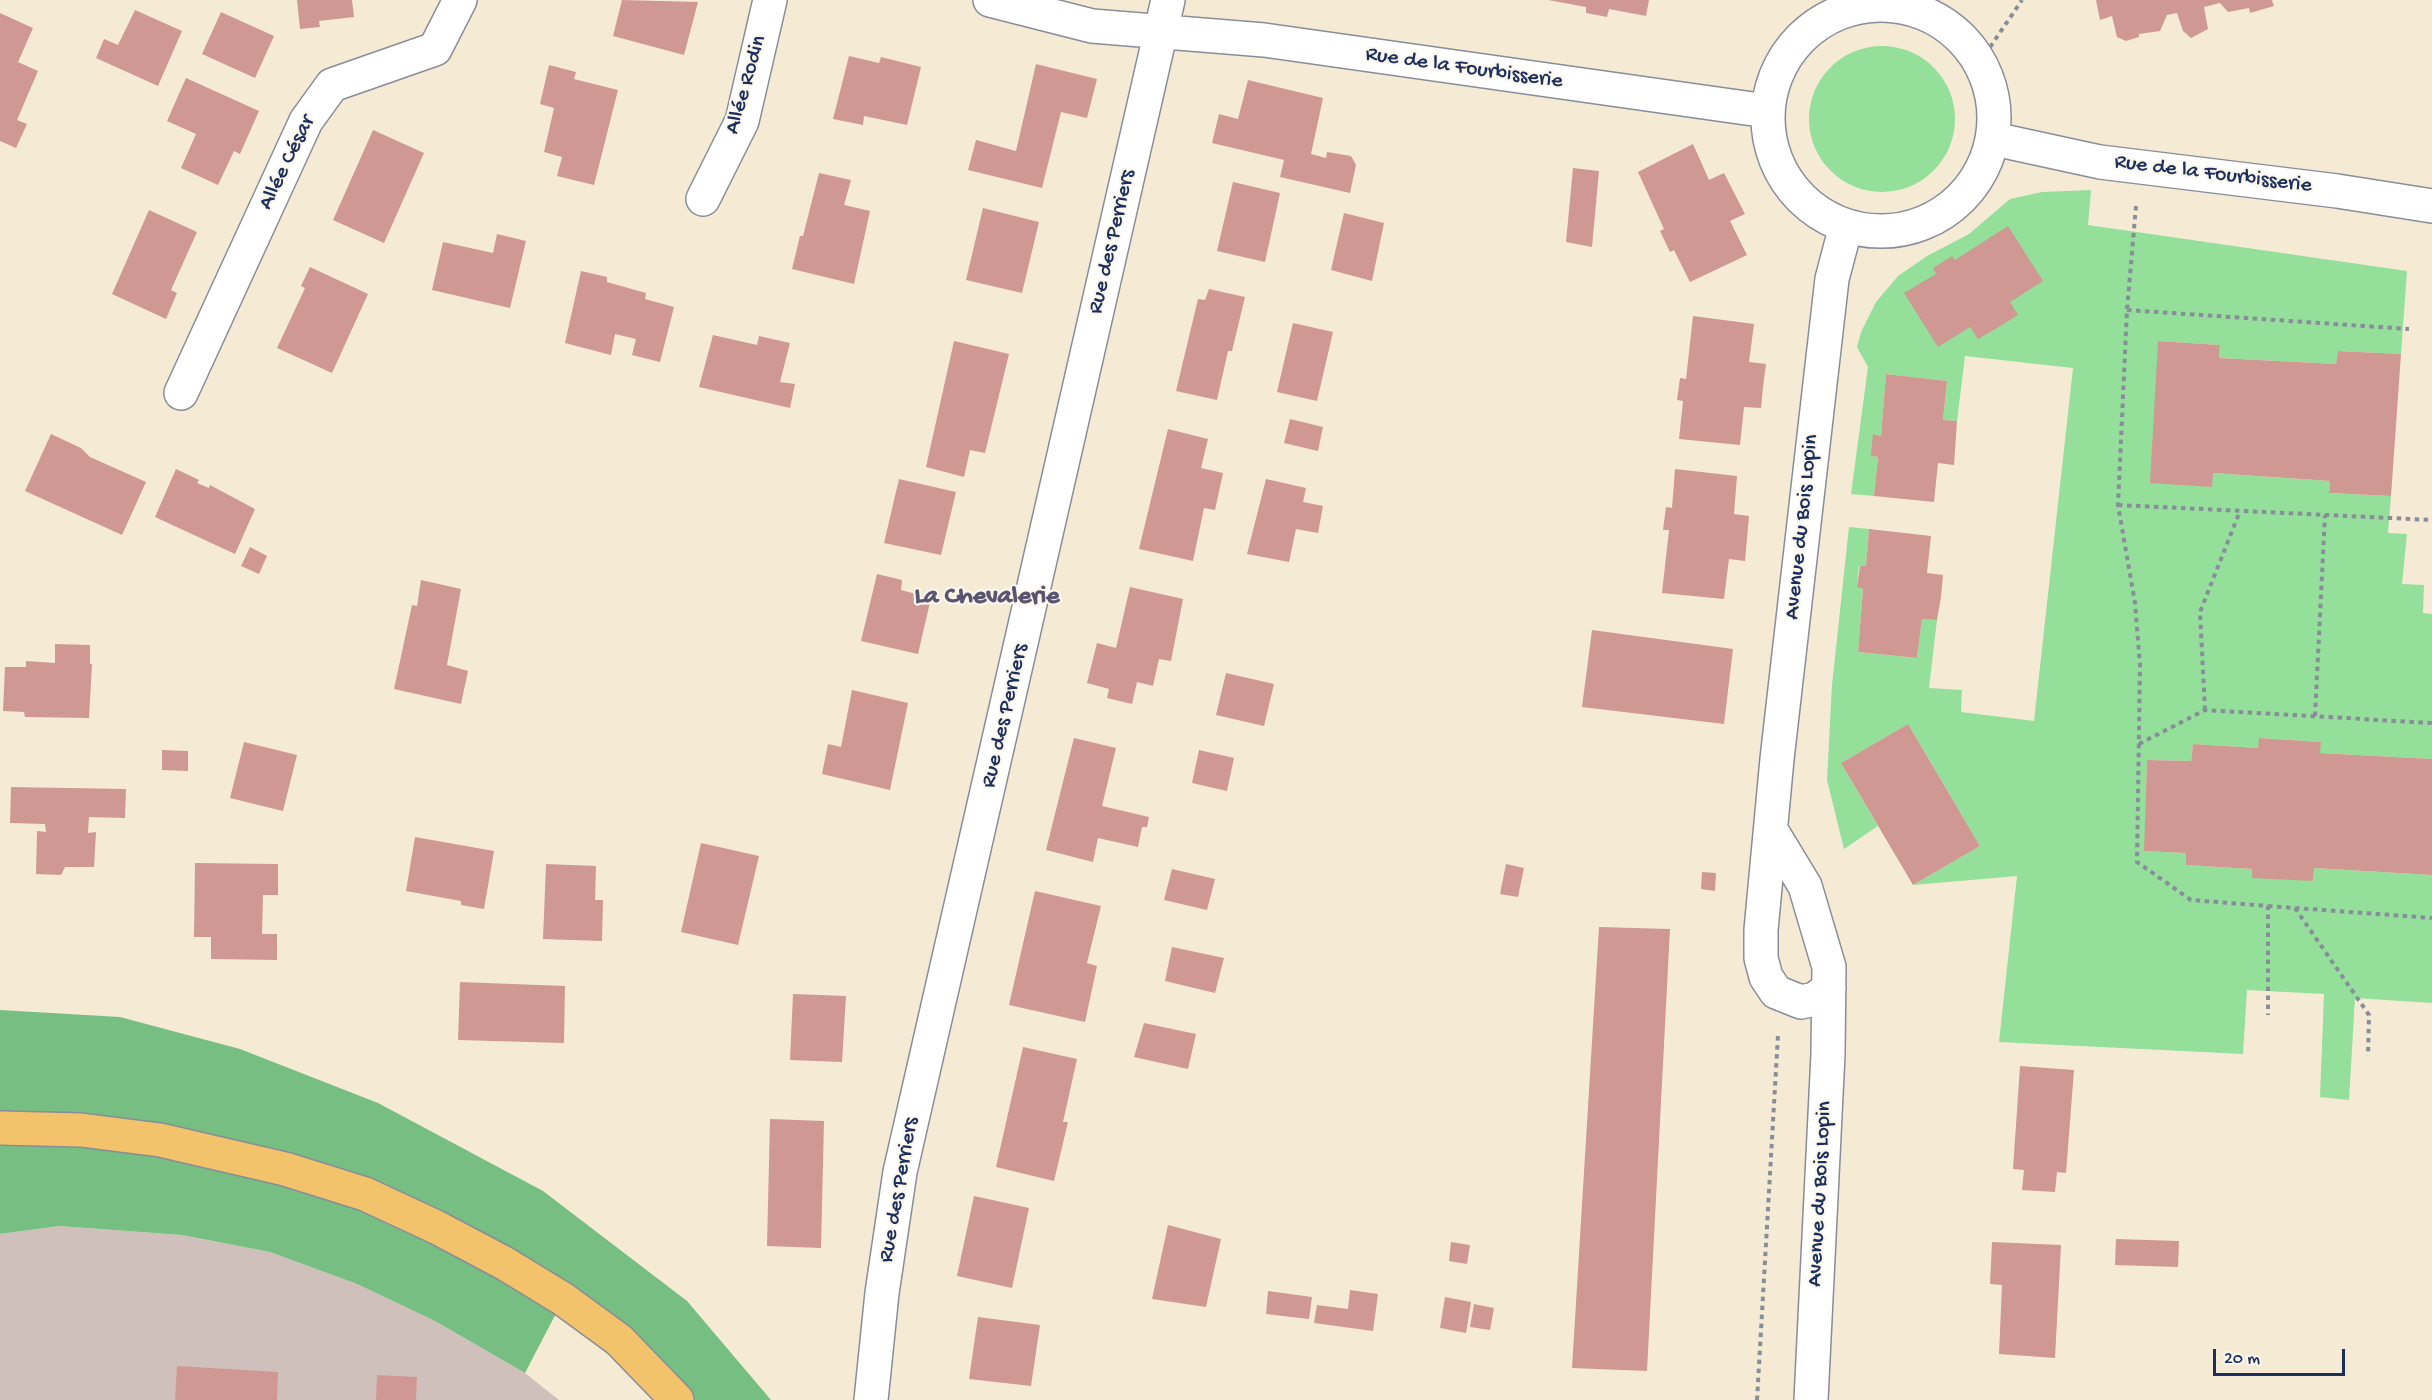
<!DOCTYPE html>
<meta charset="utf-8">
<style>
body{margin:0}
#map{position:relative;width:2432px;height:1400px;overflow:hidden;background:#f5ebd5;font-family:"Gochi Hand",sans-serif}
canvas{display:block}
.scale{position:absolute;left:2213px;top:1349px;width:132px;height:27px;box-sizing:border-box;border:3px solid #1b2f5e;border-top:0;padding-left:8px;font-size:18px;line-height:21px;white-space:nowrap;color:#1b2f5e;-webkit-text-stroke:4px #fbf7ec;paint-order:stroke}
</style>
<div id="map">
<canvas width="2432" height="1400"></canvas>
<div class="scale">20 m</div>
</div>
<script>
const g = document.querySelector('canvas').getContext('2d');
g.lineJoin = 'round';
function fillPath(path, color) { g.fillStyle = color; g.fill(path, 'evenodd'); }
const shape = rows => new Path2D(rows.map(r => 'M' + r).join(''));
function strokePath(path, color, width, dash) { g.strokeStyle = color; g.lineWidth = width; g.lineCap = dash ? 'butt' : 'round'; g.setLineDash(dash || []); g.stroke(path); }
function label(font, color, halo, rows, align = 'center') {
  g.font = font + ' "Gochi Hand",sans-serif'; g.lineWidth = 4.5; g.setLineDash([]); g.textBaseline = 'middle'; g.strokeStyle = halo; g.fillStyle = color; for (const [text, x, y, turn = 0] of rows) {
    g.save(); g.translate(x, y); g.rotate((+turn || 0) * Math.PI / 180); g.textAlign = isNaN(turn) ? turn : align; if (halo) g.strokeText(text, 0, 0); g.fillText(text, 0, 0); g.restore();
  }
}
fillPath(shape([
 [59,1226,182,1235,270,1252,357,1284,435,1321,525,1373,559,1400,0,1400,0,1234]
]), '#d0c0bc');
fillPath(shape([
 '1809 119a73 73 0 1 1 146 0a73 73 0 1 1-146 0Z',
 [2091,190,2088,225,2407,271,2401,354,2338,351,2336,364,2219,358,2220,345,2158,341,2213,473,2330,481,2329,493,2391,496,2388,533,2407,534,2402,584,2424,585,2423,613,2432,614,2432,759,2320,753,2320,742,2260,738,2258,748,2193,744,2191,761,2147,760,2145,851,2186,853,2186,865,2252,869,2313,881,2314,868,2432,875,2432,1003,2355,998,2349,1100,2320,1097,2324,994,2247,990,2243,1054,1999,1042,2017,876,1913,885,1980,846,1908,724,1841,763,1878,826,1844,849,1827,780,1832,685,1849,527,1869,529,1866,566,1859,566,1857,587,1863,589,1858,652,1917,658,1922,619,1937,620,1929,688,1962,690,1961,712,2034,721,2073,368,1965,356,1957,421,1943,420,1947,381,1886,374,1881,436,1874,434,1872,456,1878,457,1874,496,1851,494,1868,367,1857,347,1861,332,1876,302,1898,276,1927,256,1969,234,2010,199,2042,192]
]), '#94df9a');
fillPath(shape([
 [0,1010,120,1017,240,1049,378,1103,543,1191,687,1301,771,1400,677,1400,563,1300,525,1373,435,1321,357,1284,270,1252,182,1235,59,1226,0,1234]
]), '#77be82');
fillPath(shape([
 [297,0,352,0,354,17,319,21,320,27,300,29],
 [622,0,698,2,684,55,613,36],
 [1548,0,1649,0,1646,16,1609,9,1607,17,1586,13,1586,7],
 [2096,0,2272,0,2274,6,2250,13,2249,8,2228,12,2220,3,2204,7,2208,29,2191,38,2183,31,2177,13,2167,15,2160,31,2139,34,2139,37,2126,41,2117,37,2112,16,2100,20],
 [135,10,182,31,158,86,96,58,104,39,118,45],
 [221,12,274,36,255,78,202,54],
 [0,13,33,28,18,62,38,71,17,120,27,124,16,148,0,141],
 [849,56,879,63,881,57,921,67,907,125,864,116,863,125,833,119],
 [1036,64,1097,79,1087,118,1061,112,1042,188,968,170,976,140,1016,151],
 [549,65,576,72,574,79,618,90,594,185,557,176,562,157,544,152,554,108,540,104],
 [186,78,259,111,240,154,234,151,218,185,181,168,196,134,167,121],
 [1248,80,1323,98,1311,154,1326,158,1327,152,1351,156,1356,165,1350,193,1280,177,1284,160,1212,143,1219,114,1238,119],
 [373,130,424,153,384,243,333,220],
 [1693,144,1709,180,1724,173,1745,214,1730,221,1747,255,1690,282,1674,250,1670,252,1660,231,1664,229,1638,172],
 [1573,168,1599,171,1592,247,1566,242],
 [819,173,851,180,844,205,870,211,854,284,792,269,800,236,803,236],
 [1233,182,1280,193,1265,262,1217,251],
 [983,208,1039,222,1022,293,966,280],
 [149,210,197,232,171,290,177,293,166,319,112,294],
 [1344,213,1384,223,1372,281,1331,270],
 [2008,226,2043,281,2010,302,2018,315,1997,328,1978,339,1970,327,1938,347,1904,293,1936,274,1933,268,1952,256,1955,260],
 [497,234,526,241,510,308,432,290,443,242,493,253],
 [310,267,368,294,332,373,277,348,305,288,301,286],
 [581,271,607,277,607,282,646,293,645,299,674,307,660,362,632,355,636,339,615,334,611,355,565,343],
 [1209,289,1245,297,1232,351,1228,351,1217,400,1176,391,1198,299,1205,300],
 [1693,316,1754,324,1749,362,1766,364,1763,387,1761,408,1744,407,1740,445,1679,439,1683,401,1677,400,1680,378,1686,379],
 [1293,323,1333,332,1317,401,1277,392],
 [713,335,757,345,759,336,790,343,780,382,795,384,790,408,699,387],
 [954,341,1009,354,985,453,970,450,964,477,926,467],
 [2158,341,2220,345,2219,358,2336,364,2338,351,2401,354,2391,496,2329,493,2330,481,2213,473,2212,487,2150,483],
 [1886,374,1947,381,1943,420,1957,421,1954,465,1938,463,1934,502,1874,496,1878,457,1871,456,1873,434,1881,436],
 [1290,419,1323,427,1318,451,1284,443],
 [1168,429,1208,439,1201,468,1223,473,1215,510,1204,508,1193,561,1139,549],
 [51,434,81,448,90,457,146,482,122,535,25,491],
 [176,469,199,480,197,483,209,488,210,485,255,509,235,554,155,517],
 [1675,469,1737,476,1734,514,1749,516,1745,561,1729,559,1724,599,1662,593,1669,530,1663,530,1666,507,1672,508],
 [899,479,956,492,941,555,884,543],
 [1266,479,1306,488,1303,502,1323,506,1318,533,1296,529,1289,562,1247,554],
 [1869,529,1931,536,1927,573,1943,575,1941,597,1937,620,1922,619,1917,658,1858,652,1863,589,1857,587,1860,566,1866,566],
 [250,547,267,556,259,574,241,566],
 [877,574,902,580,901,590,931,598,918,654,861,641],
 [421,580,461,589,447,665,468,671,461,704,394,689,412,605,417,606],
 [1130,587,1183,599,1171,661,1159,659,1153,686,1137,682,1132,704,1107,698,1109,689,1087,683,1097,643,1116,648],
 [1592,630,1733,649,1724,724,1582,707],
 [55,644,90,645,90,664,92,664,89,718,25,717,24,712,3,711,5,667,26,667,26,661,55,663],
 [1226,673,1274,684,1264,726,1216,715],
 [852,690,908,703,890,790,822,774,828,744,841,747],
 [1908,724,1980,846,1913,885,1841,763],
 [1074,738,1116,748,1102,806,1149,817,1147,827,1142,827,1138,847,1098,838,1093,862,1046,850],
 [2259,738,2321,742,2320,753,2432,759,2432,875,2314,868,2313,881,2252,878,2252,869,2186,865,2186,853,2144,851,2147,760,2191,761,2193,744,2258,748],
 [244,742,297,755,283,811,230,798],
 [162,750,188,751,188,771,162,770],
 [1199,750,1234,758,1227,791,1192,783],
 [11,787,126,789,125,818,89,817,88,833,96,832,94,867,65,867,61,875,36,874,37,831,46,832,45,824,10,823],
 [415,837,494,851,484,909,461,905,461,901,406,891],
 [701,843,759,856,738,945,681,932],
 [195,863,278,864,278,895,263,895,262,934,277,934,277,960,211,959,211,937,194,937],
 [546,864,596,866,595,900,603,900,602,941,543,939],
 [1506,864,1524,868,1518,897,1500,894],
 [1172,869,1215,879,1207,910,1164,900],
 [1702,872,1716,873,1715,891,1701,889],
 [1035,891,1101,906,1087,963,1097,966,1085,1022,1009,1005],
 [1599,927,1670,929,1647,1371,1572,1368],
 [1172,947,1224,958,1215,993,1165,981],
 [460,982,565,986,564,1043,458,1040],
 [793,994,846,996,842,1062,790,1060],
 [1144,1023,1196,1034,1188,1069,1134,1057],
 [1023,1047,1077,1059,1063,1122,1068,1122,1054,1181,996,1167],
 [2020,1066,2074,1070,2066,1173,2057,1172,2055,1192,2022,1190,2024,1170,2013,1169],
 [770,1119,824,1121,821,1248,767,1246],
 [974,1196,1029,1208,1012,1288,957,1276],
 [1168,1225,1221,1239,1206,1307,1152,1299],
 [2116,1239,2179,1241,2178,1267,2115,1265],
 [1451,1242,1470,1245,1467,1264,1449,1261],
 [1992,1242,2061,1245,2055,1358,1999,1354,2002,1285,1990,1284],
 [1350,1290,1378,1294,1373,1331,1314,1323,1317,1305,1348,1309],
 [1268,1291,1312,1297,1309,1319,1266,1314],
 [1445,1297,1471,1302,1466,1333,1440,1328],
 [1474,1304,1494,1308,1490,1330,1470,1327],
 [978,1317,1040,1325,1031,1386,969,1379],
 [177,1366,278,1372,277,1400,175,1400],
 [377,1375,417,1377,416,1400,376,1400]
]), '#d09892');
const minor = shape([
 [990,0,1092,26,1264,40,1767,111],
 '1768 118a113 113 0 1 1 226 0a113 113 0 1 1-226 0Z',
 [1994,139,2100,162,2337,191,2432,206],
 [703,199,742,121,770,0],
 [181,393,306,121,332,85,435,49,460,0],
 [1771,830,1805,886,1829,967,1828,1054,1811,1400],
 [1829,988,1815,999,1801,1002,1776,992,1766,977,1761,958,1761,930,1777,759,1832,279,1846,226],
 [871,1400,882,1293,900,1172,1168,0]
]);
const highway = shape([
 [0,1128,81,1130,160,1140,285,1169,365,1194,436,1227,504,1263,563,1299,619,1340,677,1400]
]);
strokePath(minor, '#888d9a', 36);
strokePath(highway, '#888d9a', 36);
strokePath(shape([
 [1980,62,2022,0],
 [2136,206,2127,310,2118,505,2135,603,2140,665,2137,862,2191,900,2268,906,2268,1015],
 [2127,310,2409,329],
 [2118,505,2432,520],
 [2205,710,2200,612,2240,511],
 [2315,716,2325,515],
 [2139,744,2205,710,2432,723],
 [2268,906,2432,918],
 [2295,908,2369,1015,2368,1056],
 [1757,1400,1778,1035]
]), '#888d9a', 4, [4.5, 4.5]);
strokePath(minor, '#fff', 33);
strokePath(highway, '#f2c36a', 33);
label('22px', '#1b2f5e', '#fbf7ec', [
 ["Rue de la Fourbisserie",1464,69,8],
 ["Allée Rodin",747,85,-74],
 ["Allée César",288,163,-64],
 ["Rue de la Fourbisserie",2213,175,7],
 ["Rue des Perriers",1113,242,-77],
 ["Avenue du Bois Lopin",1803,527,-84],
 ["Rue des Perriers",1006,716,-77],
 ["Rue des Perriers",900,1190,-80],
 ["Avenue du Bois Lopin",1821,1194,-87]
]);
label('bold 26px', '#5a5470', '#fbf7ec', [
 ["La Chevalerie",987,598]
]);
</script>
